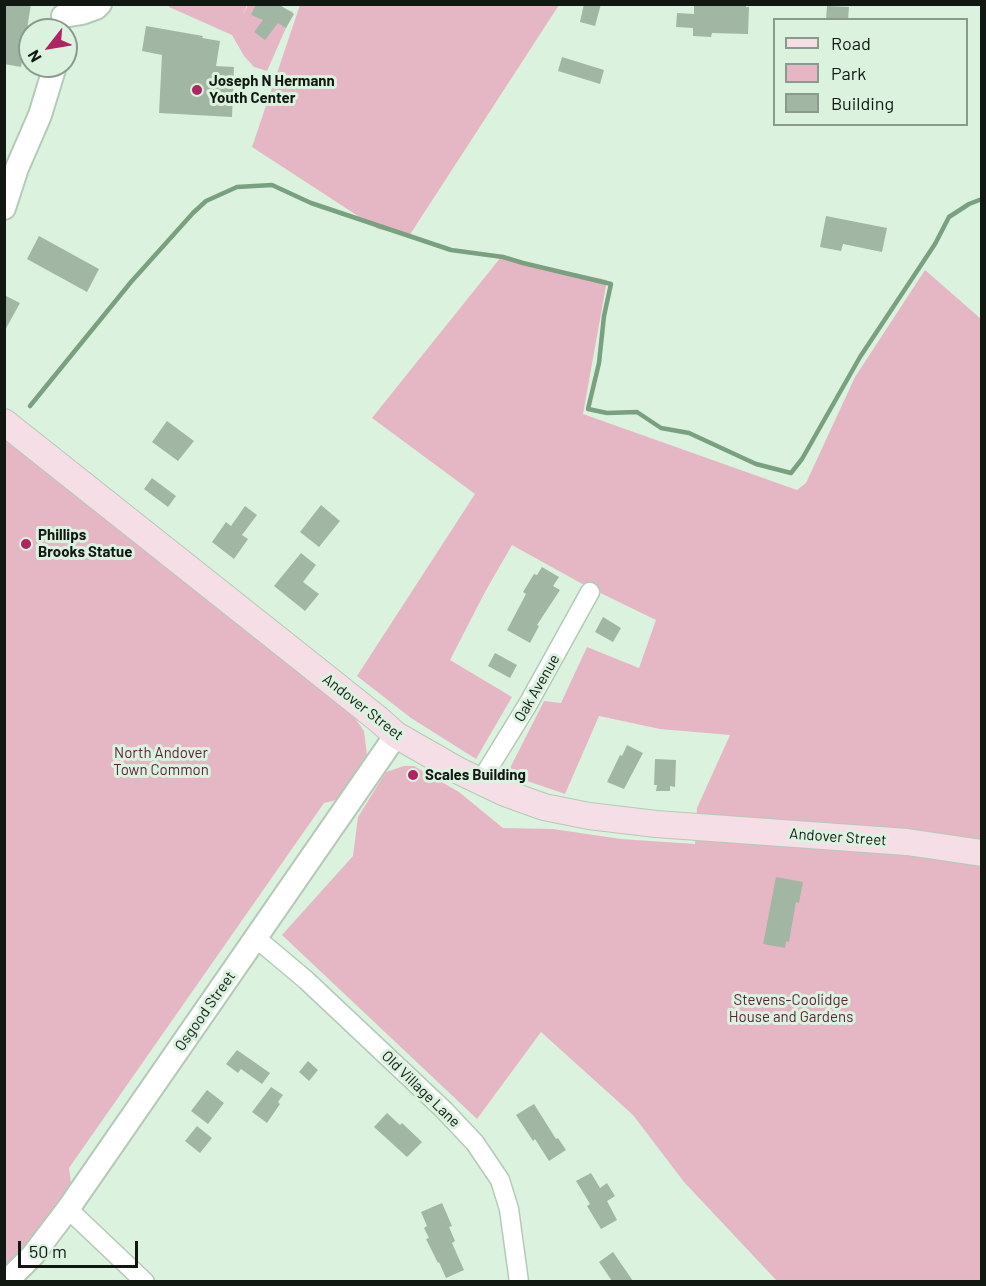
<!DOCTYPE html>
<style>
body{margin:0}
#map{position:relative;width:986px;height:1286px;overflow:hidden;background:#dbf2df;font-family:Barlow,sans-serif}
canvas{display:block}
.frame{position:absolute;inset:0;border:6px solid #101811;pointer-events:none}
.legend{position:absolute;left:773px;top:18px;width:195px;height:108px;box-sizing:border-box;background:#dbf2df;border:2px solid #8a9b8d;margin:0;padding:8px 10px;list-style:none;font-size:18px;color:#101811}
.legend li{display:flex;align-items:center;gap:12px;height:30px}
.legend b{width:30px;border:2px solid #8a9b8d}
.north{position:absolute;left:18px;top:18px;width:60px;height:60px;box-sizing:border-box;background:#dbf2df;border:2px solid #8a9b8d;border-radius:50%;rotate:239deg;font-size:16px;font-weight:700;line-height:24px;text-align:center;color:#101811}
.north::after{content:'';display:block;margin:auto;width:21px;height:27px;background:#af2564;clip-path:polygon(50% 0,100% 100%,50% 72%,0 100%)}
.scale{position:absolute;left:18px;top:1241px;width:120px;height:27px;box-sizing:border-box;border:3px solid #101811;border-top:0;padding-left:8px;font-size:18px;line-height:21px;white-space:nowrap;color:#101811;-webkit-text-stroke:4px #dbf2df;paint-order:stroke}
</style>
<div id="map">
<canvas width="986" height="1286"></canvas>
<div class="frame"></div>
<ul class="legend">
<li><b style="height:8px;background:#f6dee6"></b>Road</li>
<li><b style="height:16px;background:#e5b7c5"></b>Park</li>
<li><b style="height:16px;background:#a1b7a4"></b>Building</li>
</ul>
<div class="north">N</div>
<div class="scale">50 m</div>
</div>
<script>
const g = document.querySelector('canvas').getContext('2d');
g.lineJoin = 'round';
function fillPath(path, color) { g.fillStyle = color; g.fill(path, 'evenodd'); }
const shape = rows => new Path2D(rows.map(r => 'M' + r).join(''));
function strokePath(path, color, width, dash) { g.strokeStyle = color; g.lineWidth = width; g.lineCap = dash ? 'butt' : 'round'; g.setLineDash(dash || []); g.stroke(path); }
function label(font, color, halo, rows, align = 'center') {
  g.font = font + ' Barlow,sans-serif'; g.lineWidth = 6; g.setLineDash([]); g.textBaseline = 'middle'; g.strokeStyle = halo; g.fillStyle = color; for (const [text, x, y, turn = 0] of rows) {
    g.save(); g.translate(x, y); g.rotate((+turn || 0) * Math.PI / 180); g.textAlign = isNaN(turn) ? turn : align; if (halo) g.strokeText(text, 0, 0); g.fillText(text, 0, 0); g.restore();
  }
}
fillPath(shape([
 [170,4,247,5,243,15,248,5,275,4,293,12,267,71,254,67,244,56,232,35,169,7],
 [300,5,300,4,559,5,409,236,378,229,252,147],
 [501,257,607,280,583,414,797,490,806,483,855,377,925,270,981,319,981,1281,777,1281,684,1182,633,1115,541,1032,477,1119,282,935,353,856,358,817,386,772,404,766,414,766,459,792,503,828,553,829,621,839,695,844,697,808,730,735,660,729,599,716,565,794,507,774,544,701,561,703,587,647,639,668,656,620,586,586,512,545,485,592,450,660,512,697,476,759,411,718,357,676,475,494,372,418],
 [5,440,21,449,352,714,364,731,367,755,357,775,340,799,324,803,69,1168,71,1183,60,1199,40,1228,5,1268]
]), '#e5b7c5');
strokePath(shape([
 [30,406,131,282,193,213,206,201,237,187,272,185,311,203,451,250,503,257,523,263,611,284,604,316,599,363,588,409,607,413,637,412,661,428,689,433,756,464,791,473,802,459,860,357,935,244,949,217,969,204,982,199]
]), '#79a17f', 4.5);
fillPath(shape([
 [6,4,31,4,21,67,4,64,4,18],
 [256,4,278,4,294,14,286,28,278,23,265,40,254,32,263,20,251,15],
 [584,4,601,4,595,26,580,22],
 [694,4,746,4,746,7,749,7,748,34,712,33,711,37,693,36,693,28,676,27,677,13,694,14],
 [827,6,849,7,848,20,826,20],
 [146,26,203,36,202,38,220,41,216,66,234,67,232,117,159,113,162,55,142,51],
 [562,57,604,70,600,84,558,71],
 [826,216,887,228,882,252,843,244,841,251,820,247],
 [39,236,99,269,87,292,27,259],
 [4,295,20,303,4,332],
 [167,421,194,441,178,461,152,442],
 [152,478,176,496,168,507,144,489],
 [321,505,340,521,319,547,300,532],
 [245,506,257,515,242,535,248,539,234,559,212,542,226,522,231,526],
 [301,553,316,565,303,582,319,594,305,611,274,586],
 [542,567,559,577,553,586,560,590,537,625,539,626,530,643,507,630,526,594,523,592,534,574,537,575],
 [603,617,621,628,613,642,595,632],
 [495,653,517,665,510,678,488,666],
 [627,745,643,753,624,789,607,782,620,755,622,756],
 [655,759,676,760,675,787,670,786,670,791,656,791,657,785,654,785],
 [776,877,803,882,799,903,796,902,789,942,786,941,785,948,763,944],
 [237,1050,270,1073,262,1084,241,1069,238,1073,226,1064],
 [308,1061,318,1070,309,1081,299,1072],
 [271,1087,283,1095,278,1102,280,1104,267,1123,252,1112],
 [207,1090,224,1103,208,1124,191,1111],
 [534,1104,556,1139,558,1138,566,1150,549,1161,535,1139,533,1141,516,1115],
 [387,1113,400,1125,402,1123,422,1142,407,1157,374,1127],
 [197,1126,212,1138,200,1153,185,1141],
 [591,1173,600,1188,607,1183,615,1196,607,1201,617,1220,601,1229,587,1206,590,1204,576,1181],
 [442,1203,452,1226,449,1227,455,1241,452,1243,464,1270,446,1278,439,1262,438,1263,426,1239,429,1238,424,1228,427,1226,421,1212],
 [613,1252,633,1281,612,1281,599,1262]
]), '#a1b7a4');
const minor = shape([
 [480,782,528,704,590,592],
 [256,938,306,980,444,1110,475,1143,500,1180,509,1209,519,1282],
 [68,1209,145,1282]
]);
const tertiary = shape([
 [63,16,82,13,96,8,100,4],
 [4,208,17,168,40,115,55,66],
 [6,1282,33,1255,68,1209,396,735]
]);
const secondary = shape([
 [4,422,299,656,378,719,396,735,459,771,505,793,544,807,589,816,656,824,907,842,982,853]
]);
strokePath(minor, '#b4cab7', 21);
strokePath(tertiary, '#b4cab7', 26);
strokePath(secondary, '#b4cab7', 28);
strokePath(minor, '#fff', 18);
strokePath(tertiary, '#fff', 22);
strokePath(secondary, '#f6dee6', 26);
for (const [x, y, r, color] of [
 [197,90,6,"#af2564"],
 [26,544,6,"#af2564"],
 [413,775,6,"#af2564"]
]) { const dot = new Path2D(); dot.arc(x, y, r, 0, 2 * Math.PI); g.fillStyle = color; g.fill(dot); strokePath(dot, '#dbf2df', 2); }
label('bold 15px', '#101811', '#dbf2df', [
 ["Joseph N Hermann",209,81],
 ["Youth Center",209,98],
 ["Phillips",38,535],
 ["Brooks Statue",38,552],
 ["Scales Building",425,775]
], 'left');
label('15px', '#101811', '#dbf2df', [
 ["Oak Avenue",537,688,-60],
 ["Andover Street",363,707,38],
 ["Andover Street",838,837,4],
 ["Osgood Street",205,1011,-55],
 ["Old Village Lane",421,1089,44]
]);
label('15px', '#5e1f38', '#dbf2df', [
 ["North Andover",161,753],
 ["Town Common",161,770],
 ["Stevens-Coolidge",791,1000],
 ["House and Gardens",791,1017]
]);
</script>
